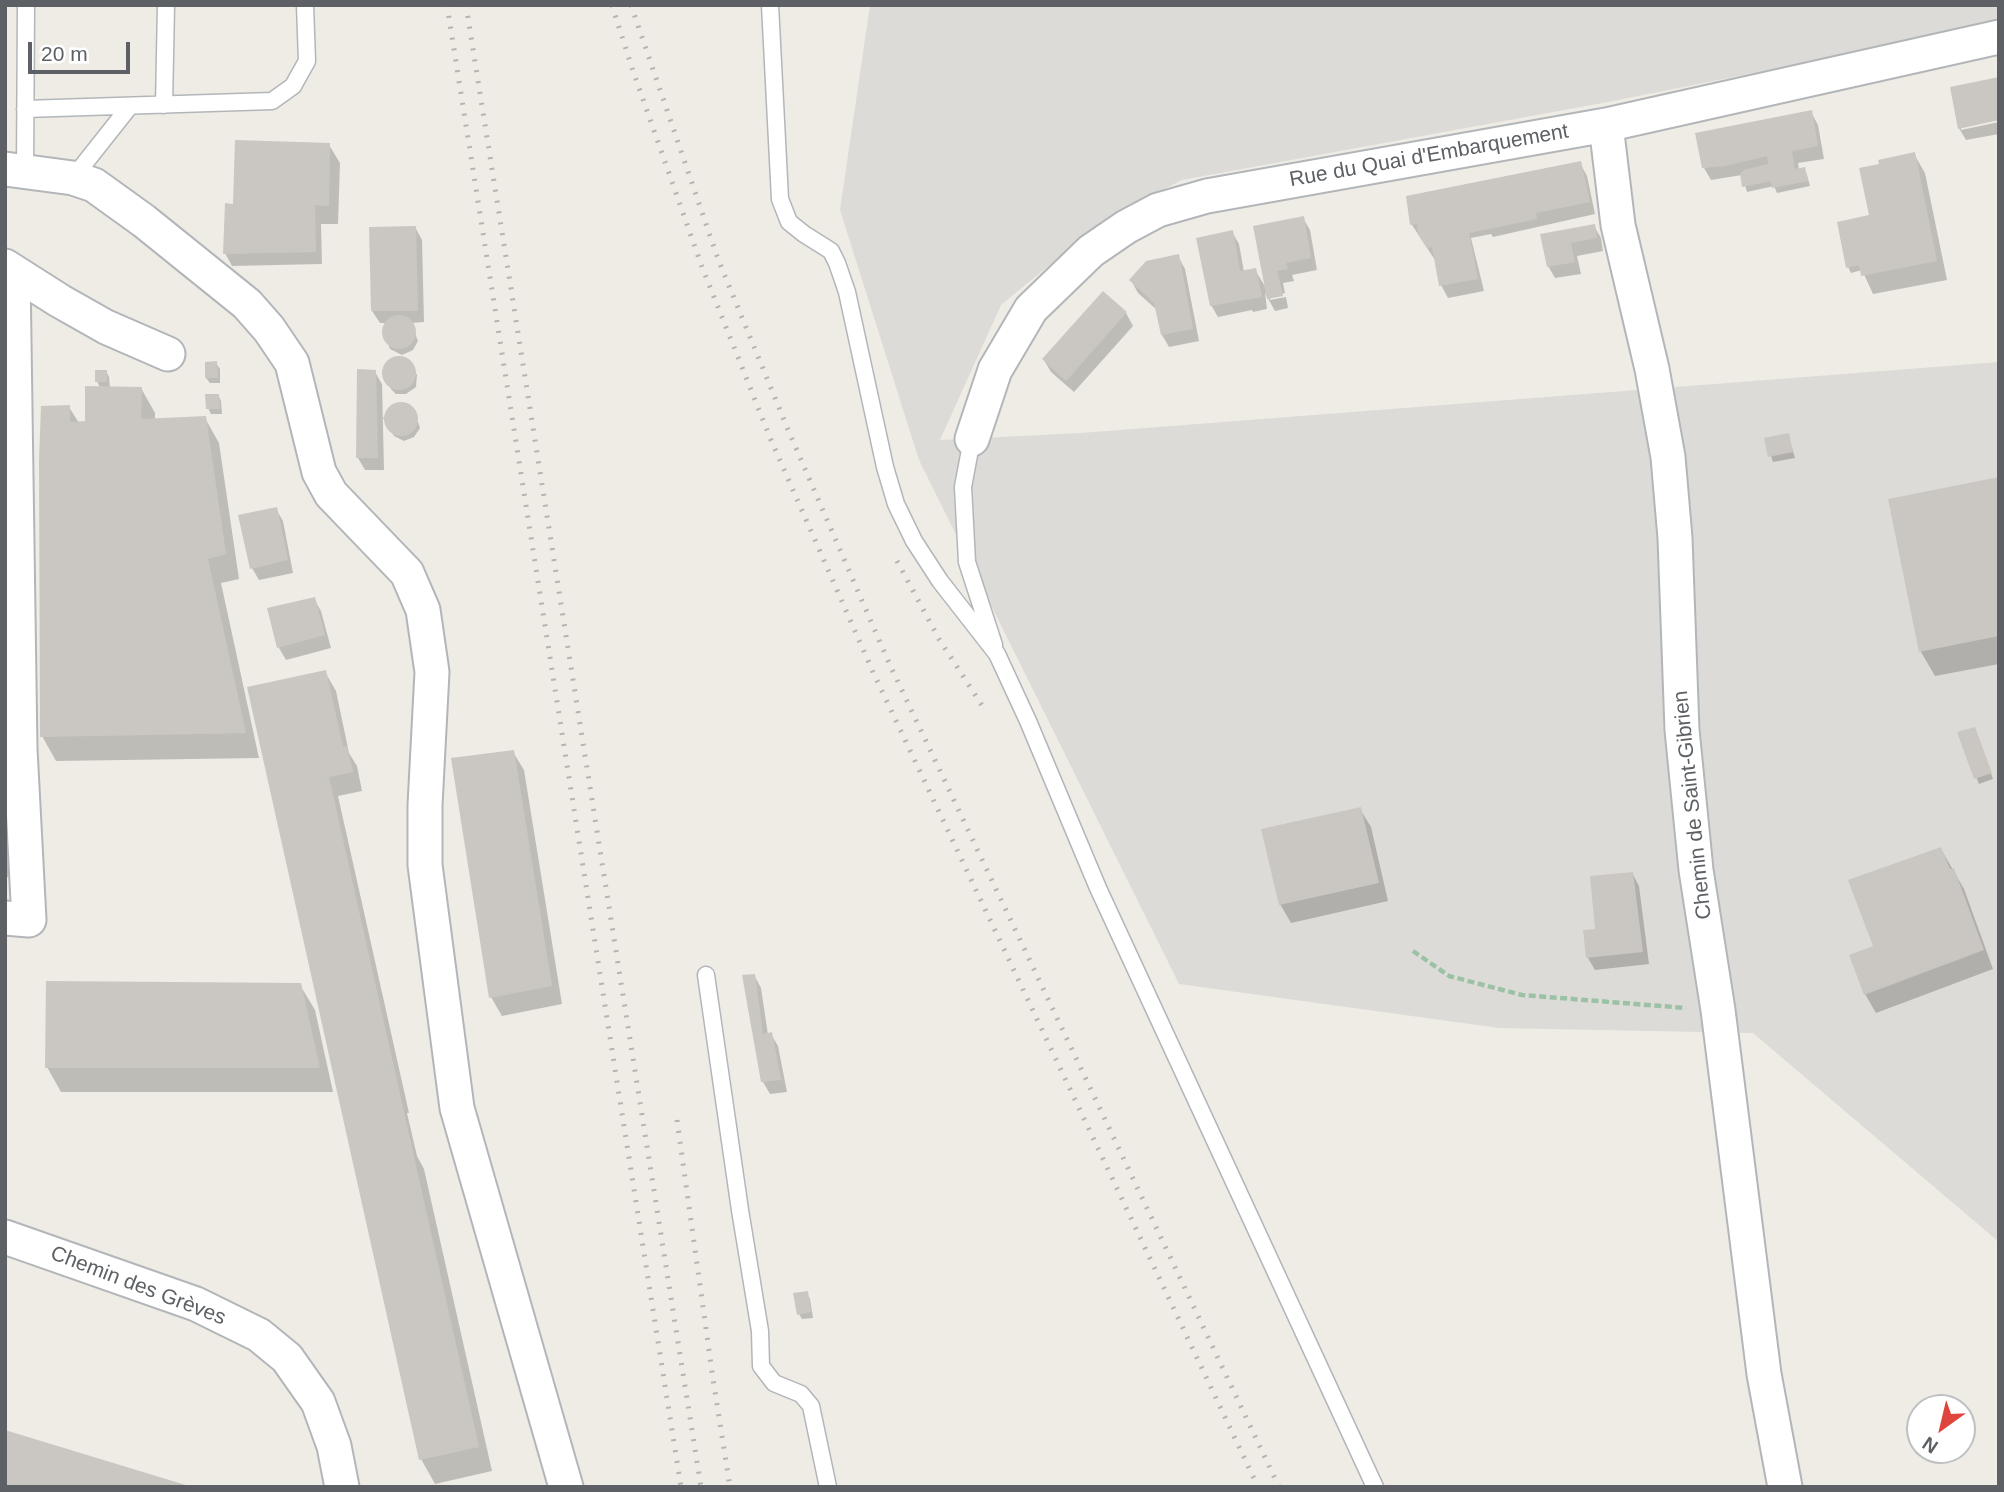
<!DOCTYPE html>
<meta charset="utf-8">
<style>
body{margin:0}
#map{position:relative;width:2004px;height:1492px;overflow:hidden;background:#eeece5;font-family:Arial,sans-serif}
canvas{display:block}
.frame{position:absolute;inset:0;border:7px solid #5d6165;pointer-events:none}
.north{position:absolute;left:1906px;top:1394px;width:70px;height:70px;box-sizing:border-box;background:#fff;border:2px solid #bec0c1;border-radius:50%;rotate:214deg;font-size:19px;font-weight:700;line-height:28px;text-align:center;color:#5d6165}
.north::after{content:'';display:block;margin:auto;width:24px;height:32px;background:#de453c;clip-path:polygon(50% 0,100% 100%,50% 72%,0 100%)}
.scale{position:absolute;left:28px;top:42px;width:102px;height:32px;box-sizing:border-box;border:4px solid #5d6165;border-top:0;padding-left:9px;font-size:21px;line-height:24px;white-space:nowrap;color:#5d6165;-webkit-text-stroke:5px #fff;paint-order:stroke}
</style>
<div id="map">
<canvas width="2004" height="1492"></canvas>
<div class="frame"></div>
<div class="north">N</div>
<div class="scale">20 m</div>
</div>
<script>
const g = document.querySelector('canvas').getContext('2d');
g.lineJoin = 'round';
function fillPath(path, color) { g.fillStyle = color; g.fill(path, 'evenodd'); }
const shape = rows => new Path2D(rows.map(r => 'M' + r).join(''));
function strokePath(path, color, width, dash) { g.strokeStyle = color; g.lineWidth = width; g.lineCap = dash ? 'butt' : 'round'; g.setLineDash(dash || []); g.stroke(path); }
function label(font, color, halo, rows, align = 'center') {
  g.font = font + ' Arial,sans-serif'; g.lineWidth = 6; g.setLineDash([]); g.textBaseline = 'middle'; g.strokeStyle = halo; g.fillStyle = color; for (const [text, x, y, turn = 0] of rows) {
    g.save(); g.translate(x, y); g.rotate((+turn || 0) * Math.PI / 180); g.textAlign = isNaN(turn) ? turn : align; if (halo) g.strokeText(text, 0, 0); g.fillText(text, 0, 0); g.restore();
  }
}
fillPath(shape([
 [870,5,1999,5,1999,24,1608,102,1182,180,1107,218,1001,305,940,440,1081,433,1999,362,1999,1242,1753,1033,1499,1028,1179,984,919,460,840,210]
]), '#dddbd7');
fillPath(shape([
 [1811,112,1818,125,1824,159,1798,163,1799,170,1804,169,1807,175,1810,186,1777,193,1774,186,1747,192,1742,175,1711,180,1704,168],
 [1999,122,1999,134,1966,140,1959,128,1961,126,1961,130],
 [329,145,340,163,338,224,321,224,322,264,232,266,225,253,234,205],
 [1914,154,1925,173,1947,280,1873,294,1862,270,1851,273,1848,267,1872,217],
 [1580,163,1587,176,1595,214,1493,237,1491,234,1471,238,1484,291,1448,298,1441,285,1435,260,1412,225,1408,198],
 [1303,218,1310,230,1317,270,1292,275,1294,281,1283,283,1285,293,1270,297,1270,300,1286,297,1288,308,1275,311,1265,293,1267,309,1253,312,1252,310,1218,317,1211,305,1232,232,1239,244,1244,272,1255,270,1266,288],
 [1594,226,1601,238,1603,251,1577,256,1581,274,1555,278,1548,266,1542,236],
 [415,227,422,240,424,322,411,323,418,341,413,350,402,355,390,349,383,331,388,323,380,323,372,311],
 [1178,256,1185,269,1199,341,1169,347,1162,335,1157,310,1138,293,1131,280],
 [1103,293,1126,313,1133,326,1074,392,1051,372,1044,360],
 [395,358,409,361,417,375,416,387,406,394,396,394,391,389,384,375,386,367],
 [216,363,220,369,220,383,210,383,206,378],
 [106,371,109,377,110,388,141,388,155,413,155,420,205,418,219,443,239,579,221,583,259,758,56,761,42,736,69,407,79,423,87,422,100,388,97,381],
 [375,372,382,384,384,470,365,470,358,458],
 [218,395,221,401,222,414,211,414,208,408],
 [403,404,415,413,420,428,414,437,404,441,394,436,383,418,394,405],
 [1788,435,1795,458,1773,462,1766,440],
 [1999,478,1999,664,1935,676,1921,652,1890,500],
 [276,509,283,521,293,573,259,580,252,568],
 [314,599,321,611,331,648,286,660,279,648,269,610],
 [325,672,336,691,349,753,357,766,362,791,338,796,409,1113,407,1113,417,1156,424,1169,492,1471,435,1484,421,1459,249,689],
 [1959,734,1977,734,1993,779,1979,784],
 [513,752,524,770,562,1004,502,1016,491,997],
 [5,809,16,877,5,877],
 [1360,809,1371,827,1388,901,1291,923,1280,904],
 [1941,849,1964,889,1993,969,1876,1013,1865,994,1875,947],
 [1632,873,1639,886,1649,964,1595,970,1588,958,1597,930],
 [754,975,761,988,768,1035,771,1034,778,1046,787,1092,770,1094,763,1082,744,976],
 [300,985,315,1010,333,1092,61,1092,47,1067],
 [807,1293,810,1299,813,1318,802,1319,799,1314]
]), '#0003');
fillPath(shape([
 [1999,77,1999,120,1958,129,1950,87],
 [1812,110,1818,146,1792,151,1795,169,1805,167,1808,181,1772,188,1771,181,1742,187,1740,174,1744,170,1768,164,1767,156,1725,166,1702,168,1695,133],
 [235,140,330,143,329,206,315,205,316,252,223,254,225,203,233,204],
 [1915,152,1937,261,1861,276,1859,265,1846,268,1837,222,1869,215,1859,168,1879,164,1878,160],
 [1581,161,1590,202,1536,213,1537,219,1469,233,1478,279,1439,286,1432,247,1427,248,1419,236,1417,224,1410,225,1406,196],
 [1304,216,1311,258,1286,263,1288,269,1277,271,1283,296,1267,299,1253,226],
 [1595,224,1597,238,1571,243,1575,262,1547,267,1540,234],
 [416,226,418,311,371,311,369,227],
 [1233,230,1240,271,1256,268,1262,297,1210,306,1196,238],
 [1179,254,1193,329,1161,335,1154,303,1129,280,1146,261],
 [1103,291,1127,312,1066,381,1042,359],
 '382 332a17 17 0 1 1 34 0a17 17 0 1 1-34 0Z',
 '382 373a17 17 0 1 1 34 0a17 17 0 1 1-34 0Z',
 [217,361,218,378,205,378,205,362],
 [357,369,376,370,378,458,356,458],
 [95,370,107,370,107,382,95,382],
 [85,386,142,387,141,419,206,416,226,554,208,559,246,733,40,737,39,460,41,406,70,405,70,422,85,421],
 [205,394,219,394,220,409,206,409],
 '384 419a17 17 0 1 1 34 0a17 17 0 1 1-34 0Z',
 [1789,433,1793,452,1768,457,1764,438],
 [1999,477,1999,636,1919,652,1888,499],
 [277,507,288,560,250,569,238,515],
 [315,597,325,635,277,648,267,608],
 [326,670,343,747,347,746,353,772,329,777,479,1447,419,1460,247,687],
 [1975,727,1992,773,1974,779,1957,732],
 [514,750,552,986,489,998,451,758],
 [5,807,9,808,10,865,5,865],
 [1361,807,1379,883,1279,905,1261,829],
 [1941,847,1950,869,1954,868,1984,950,1864,995,1849,955,1873,946,1848,880],
 [1633,872,1643,952,1586,958,1583,930,1595,929,1590,876],
 [755,974,763,1034,772,1032,781,1080,761,1082,742,975],
 [46,981,301,983,320,1068,45,1068],
 [808,1291,811,1312,797,1315,793,1293],
 [5,1430,189,1486,189,1487,5,1487]
]), '#cac7c2');
const lane = shape([
 [770,5,780,199,789,222,804,234,831,251,837,263,847,292,885,467,896,504,914,541,940,581,997,654,1028,721,1098,888,1375,1487],
 [164,105,166,5],
 [25,109,272,101,293,86,307,61,305,5],
 [25,171,26,5],
 [73,178,130,106],
 [972,439,963,487,967,562,994,645],
 [706,975,740,1210,760,1331,761,1366,774,1383,801,1394,811,1406,828,1487]
]);
const street = shape([
 [1606,125,1618,225,1652,369,1668,457,1675,538,1682,730,1696,870,1718,1010,1764,1374,1785,1487],
 [5,169,73,178,94,185,144,221,247,304,269,329,292,363,319,472,331,494,407,573,423,610,432,672,425,805,425,865,457,1108,566,1487],
 [5,266,60,301,106,327,168,354],
 [972,439,995,370,1031,309,1091,251,1126,227,1158,210,1207,196,1606,125,1999,37],
 [5,918,29,920,20,749,13,272],
 [5,1237,196,1304,259,1335,287,1358,318,1402,334,1446,342,1487]
]);
strokePath(lane, '#b3b6b9', 19);
strokePath(street, '#b3b6b9', 37);
strokePath(shape([
 [1413,951,1449,976,1522,995,1686,1008]
]), '#9cc2a6', 4.5, [7, 3.5]);
strokePath(lane, '#fff', 16);
strokePath(street, '#fff', 33);
strokePath(shape([
 [447,5,681,1487],
 [466,5,701,1487],
 [612,5,632,68,702,267,771,440,873,672,1258,1487],
 [631,5,718,259,789,432,889,663,1279,1487],
 [897,561,939,639,983,707],
 [677,1120,713,1379,730,1487]
]), '#b3b4b5', 5, [2, 9]);
label('21px', '#5d6165', '#fff', [
 ["Rue du Quai d'Embarquement",1429,156,-10],
 ["Chemin de Saint-Gibrien",1693,805,-96],
 ["Chemin des Grèves",138,1286,21]
]);
</script>
